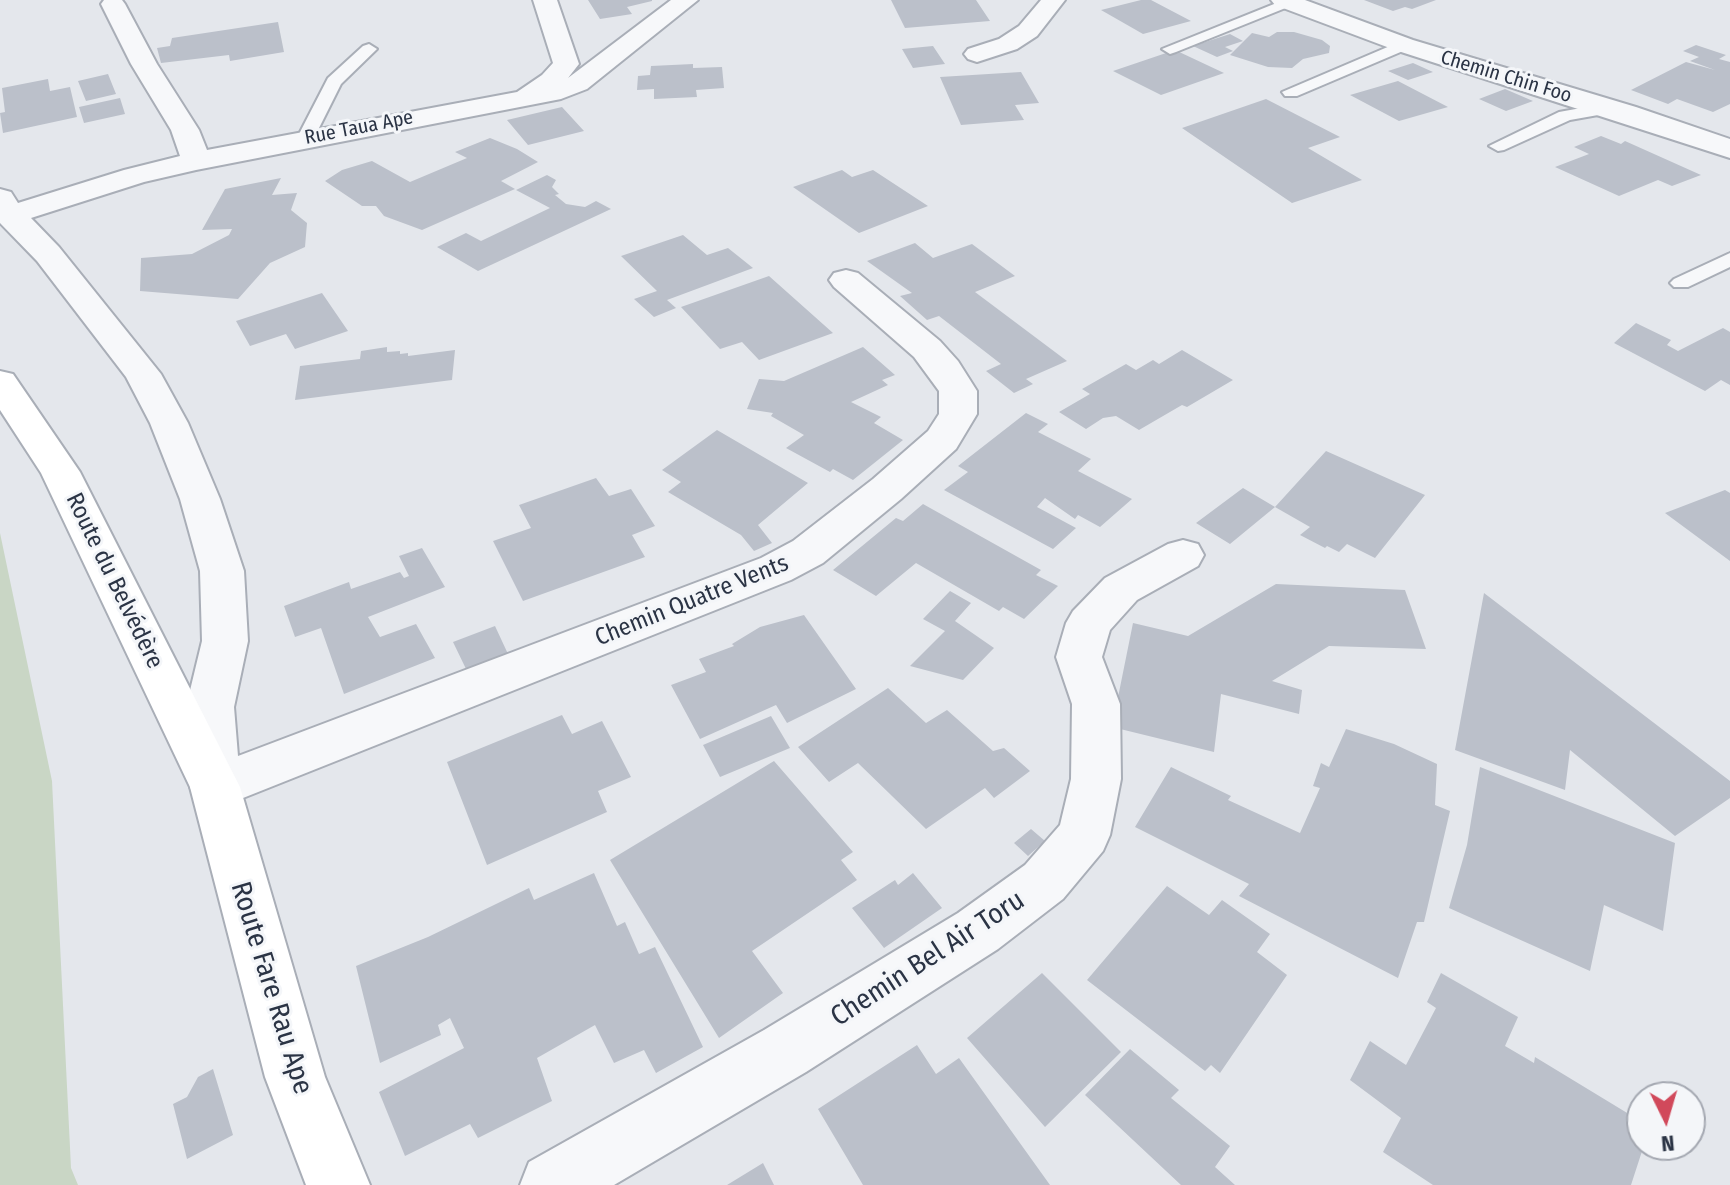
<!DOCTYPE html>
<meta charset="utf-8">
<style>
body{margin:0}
#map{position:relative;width:1730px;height:1185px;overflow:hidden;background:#e4e7ec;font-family:"Fira Sans Condensed",sans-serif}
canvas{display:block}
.north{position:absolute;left:1626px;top:1081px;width:80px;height:80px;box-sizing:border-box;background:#f4f6f9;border:2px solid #a4a8b1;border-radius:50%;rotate:175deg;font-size:22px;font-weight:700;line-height:32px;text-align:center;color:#2b3445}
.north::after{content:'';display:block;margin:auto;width:28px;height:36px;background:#d1495b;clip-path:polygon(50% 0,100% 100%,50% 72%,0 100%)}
</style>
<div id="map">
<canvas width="1730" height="1185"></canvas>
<div class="north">N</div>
</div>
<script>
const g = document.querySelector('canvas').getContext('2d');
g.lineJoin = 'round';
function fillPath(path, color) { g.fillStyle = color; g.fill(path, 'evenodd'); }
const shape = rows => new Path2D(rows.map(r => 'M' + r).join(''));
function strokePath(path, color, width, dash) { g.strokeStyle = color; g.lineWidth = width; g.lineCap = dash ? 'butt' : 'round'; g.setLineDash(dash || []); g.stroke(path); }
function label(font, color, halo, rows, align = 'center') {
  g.font = font + ' "Fira Sans Condensed",sans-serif'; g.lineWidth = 6; g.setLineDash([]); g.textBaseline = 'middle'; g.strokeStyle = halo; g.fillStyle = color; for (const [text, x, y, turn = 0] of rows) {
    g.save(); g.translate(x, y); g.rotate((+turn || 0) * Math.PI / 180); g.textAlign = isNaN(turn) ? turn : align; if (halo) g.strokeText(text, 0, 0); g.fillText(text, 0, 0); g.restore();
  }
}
fillPath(shape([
 [0,533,52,781,71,1168,78,1185,0,1185]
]), '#c9d6c5');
fillPath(shape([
 [588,0,652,0,652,1,627,7,632,14,600,19],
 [891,0,976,0,990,21,905,28],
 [1141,0,1151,0,1191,21,1143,34,1101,10],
 [1364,0,1436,0,1412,9,1405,7,1393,11],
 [278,22,284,52,230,61,229,55,161,63,157,48,170,46,172,38],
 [1277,32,1294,32,1322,40,1330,46,1329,53,1303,59,1292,68,1268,67,1230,55,1252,33,1269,37],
 [1230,34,1243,41,1225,47,1233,51,1217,57,1193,46],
 [1696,45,1726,55,1719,59,1730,62,1730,104,1713,112,1677,99,1668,104,1631,90,1686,62,1715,70,1690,61,1699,57,1683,51],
 [933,46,945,64,913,68,902,49],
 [1175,50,1224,73,1161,95,1113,71],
 [1413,63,1433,72,1408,80,1388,71],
 [693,64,693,68,722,67,724,88,696,90,697,97,654,99,654,89,637,90,638,76,650,75,651,66],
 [1021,72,1039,103,1015,105,1024,120,961,125,940,77],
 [108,74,116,94,86,101,78,81],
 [48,79,50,91,70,87,77,117,3,133,0,113,5,112,2,88],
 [1398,81,1448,107,1399,121,1350,95],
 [1505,89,1533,101,1506,111,1479,99],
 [120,98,125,114,84,123,79,107],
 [1266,99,1340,137,1308,148,1362,180,1292,203,1182,128],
 [562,107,584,131,528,145,507,120],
 [1601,136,1621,144,1625,141,1701,175,1672,186,1658,180,1619,196,1555,167,1589,154,1574,147],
 [490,138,517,149,538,162,501,181,515,189,422,230,384,216,376,206,362,206,325,181,342,170,372,161,410,182,467,158,455,152],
 [842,170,852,177,873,170,928,206,859,233,793,187],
 [547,175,556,180,552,187,559,194,555,195,566,204,585,207,596,201,611,209,478,271,437,247,466,233,481,241,550,208,516,190],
 [281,178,272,195,297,193,291,210,307,223,305,247,270,263,238,299,140,291,141,258,192,254,229,235,232,229,202,230,225,189],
 [683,235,707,255,728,248,753,268,667,300,676,308,654,317,634,299,657,291,621,256],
 [915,243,933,258,972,244,1015,276,975,292,1067,361,1026,379,1033,384,1014,393,986,371,1001,364,939,316,927,320,900,296,912,293,867,261],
 [769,276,833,333,759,360,742,342,720,349,681,307],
 [322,293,348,331,295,349,286,334,250,346,236,321],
 [1636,323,1671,340,1667,345,1678,351,1723,328,1730,332,1730,385,1721,380,1705,391,1614,343],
 [387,347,387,352,400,351,400,354,408,353,408,356,455,350,452,380,295,400,300,366,360,359,361,351],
 [863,347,895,375,882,380,888,385,851,402,881,417,874,423,903,440,853,480,833,469,830,472,786,448,804,435,771,416,773,413,747,409,759,379,784,381],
 [1182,350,1233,380,1187,407,1182,405,1139,430,1116,416,1103,418,1086,429,1059,412,1090,394,1082,389,1126,364,1136,370,1153,360,1159,364],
 [1026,413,1048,424,1038,432,1091,459,1078,471,1132,499,1100,527,1078,515,1075,519,1045,498,1037,507,1076,528,1053,549,944,490,968,472,958,466],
 [717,430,808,483,758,525,772,543,754,551,741,535,668,492,681,482,662,470],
 [1326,451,1425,495,1375,558,1347,544,1339,552,1327,546,1325,548,1300,535,1310,527,1275,507],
 [596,478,609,496,631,489,655,526,632,535,645,557,523,601,493,541,531,528,519,505],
 [1243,488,1275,507,1230,544,1196,523],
 [1725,490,1730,493,1730,561,1665,513],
 [923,504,1041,570,1036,575,1058,586,1024,619,1003,607,999,611,916,563,876,596,833,570,896,518,903,521],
 [422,548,445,587,368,617,380,637,416,624,435,658,344,694,321,628,295,637,284,606,349,582,351,589,400,572,404,578,409,576,399,556],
 [1276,584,1405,590,1426,649,1329,646,1272,681,1302,690,1299,714,1221,694,1214,752,1112,727,1133,623,1188,636],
 [950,591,971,603,955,621,994,648,963,680,910,666,945,631,923,619],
 [1484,593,1730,781,1730,798,1675,836,1570,750,1565,790,1455,750],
 [804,615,856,689,787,723,776,705,700,739,671,685,706,672,699,659,734,646,732,644,760,627],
 [495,626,508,654,467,671,453,642],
 [888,688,926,723,947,710,993,751,1004,748,1030,771,994,798,985,788,926,829,858,763,829,782,798,747],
 [562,715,572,734,602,721,631,777,598,791,607,812,487,865,447,762],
 [771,716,790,748,720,777,703,745],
 [1346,729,1394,744,1437,764,1435,805,1450,811,1424,922,1417,922,1398,978,1239,896,1249,884,1135,827,1171,767,1231,796,1228,800,1300,833,1320,788,1313,786,1321,763,1329,767],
 [774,761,853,852,841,860,857,880,752,951,783,993,719,1038,610,860],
 [1480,767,1675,843,1663,931,1604,905,1590,971,1449,908,1467,845],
 [1031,829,1045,841,1028,856,1014,843],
 [594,873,617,926,625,922,639,954,655,947,703,1047,656,1073,644,1050,614,1063,595,1025,537,1058,552,1101,478,1138,470,1124,405,1156,379,1092,464,1048,450,1018,438,1025,441,1035,380,1063,356,966,428,937,529,888,534,900],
 [913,873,942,908,884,948,852,908,895,880,898,885],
 [1167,886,1209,915,1222,900,1270,934,1257,952,1287,975,1220,1073,1211,1065,1205,1071,1087,980],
 [1042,973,1121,1052,1045,1127,967,1038],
 [1441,973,1518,1017,1505,1046,1534,1063,1535,1057,1642,1122,1644,1145,1631,1185,1433,1185,1383,1152,1401,1118,1350,1080,1370,1041,1406,1065,1436,1008,1427,1002],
 [917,1045,936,1074,959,1058,1050,1185,863,1185,818,1109],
 [1130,1049,1179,1090,1171,1098,1230,1146,1215,1167,1235,1185,1181,1185,1085,1095],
 [213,1069,233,1135,187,1159,173,1104,187,1097,198,1077],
 [763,1163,774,1185,727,1185]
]), '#bbc0ca');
const lane = shape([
 [1284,0,1295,0,1298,3,1176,52,1170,54,1162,49,1284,0],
 [1404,40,1412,45,1410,48,1297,96,1285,96,1282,92,1404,40],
 [369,44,377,49,341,84,312,142,300,142,297,138,328,78,363,46,369,44],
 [1609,103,1618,108,1615,112,1570,120,1504,150,1498,151,1489,146,1559,112,1609,103],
 [1730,253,1730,267,1688,287,1674,287,1670,283,1674,279,1730,253]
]);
const street = shape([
 [104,0,122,0,125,4,157,64,199,130,207,150,517,92,542,75,553,63,533,0,557,0,579,64,568,78,671,0,698,0,587,89,561,99,196,170,144,182,31,218,59,247,161,374,188,423,220,499,244,571,248,641,234,707,238,756,761,558,793,541,873,479,928,431,939,414,939,391,914,357,834,287,829,280,834,273,846,270,858,273,940,341,958,361,977,391,977,414,956,449,901,499,823,563,791,580,233,802,215,808,197,802,190,787,186,707,202,641,200,571,180,499,150,423,126,377,37,261,0,223,0,189,11,192,18,203,124,170,180,156,171,130,131,64,101,4,104,0],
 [1041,0,1065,0,1037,36,1017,49,977,62,968,59,964,54,968,49,999,39,1019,26,1041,0],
 [1271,0,1305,0,1413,40,1636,107,1730,139,1730,158,1395,50,1275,5,1271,0],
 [1183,540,1198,544,1204,555,1198,566,1137,600,1110,630,1102,657,1120,704,1121,779,1110,835,1103,851,1063,899,998,949,806,1072,614,1185,520,1185,529,1162,764,1030,958,913,1025,865,1060,825,1071,779,1072,704,1056,657,1066,623,1073,611,1105,578,1168,544,1183,540]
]);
const secondary = shape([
 [0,371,13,374,80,472,240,787,325,1077,370,1185,306,1185,265,1077,190,787,41,473,0,410,0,371]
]);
strokePath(lane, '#a9aeb7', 4);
strokePath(street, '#a9aeb7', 4);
strokePath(secondary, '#a9aeb7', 4);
fillPath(lane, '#f7f8fa');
fillPath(street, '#f7f8fa');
fillPath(secondary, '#fff');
label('20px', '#2b3445', '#f4f6f9', [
 ["Chemin Chin Foo",1506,77,17],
 ["Rue Taua Ape",359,128,-11]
]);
label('24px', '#2b3445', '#f4f6f9', [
 ["Route du Belvédère",114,581,64],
 ["Chemin Quatre Vents",692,601,-22]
]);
label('28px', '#2b3445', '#f4f6f9', [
 ["Chemin Bel Air Toru",928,959,-33],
 ["Route Fare Rau Ape",271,988,73]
]);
</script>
